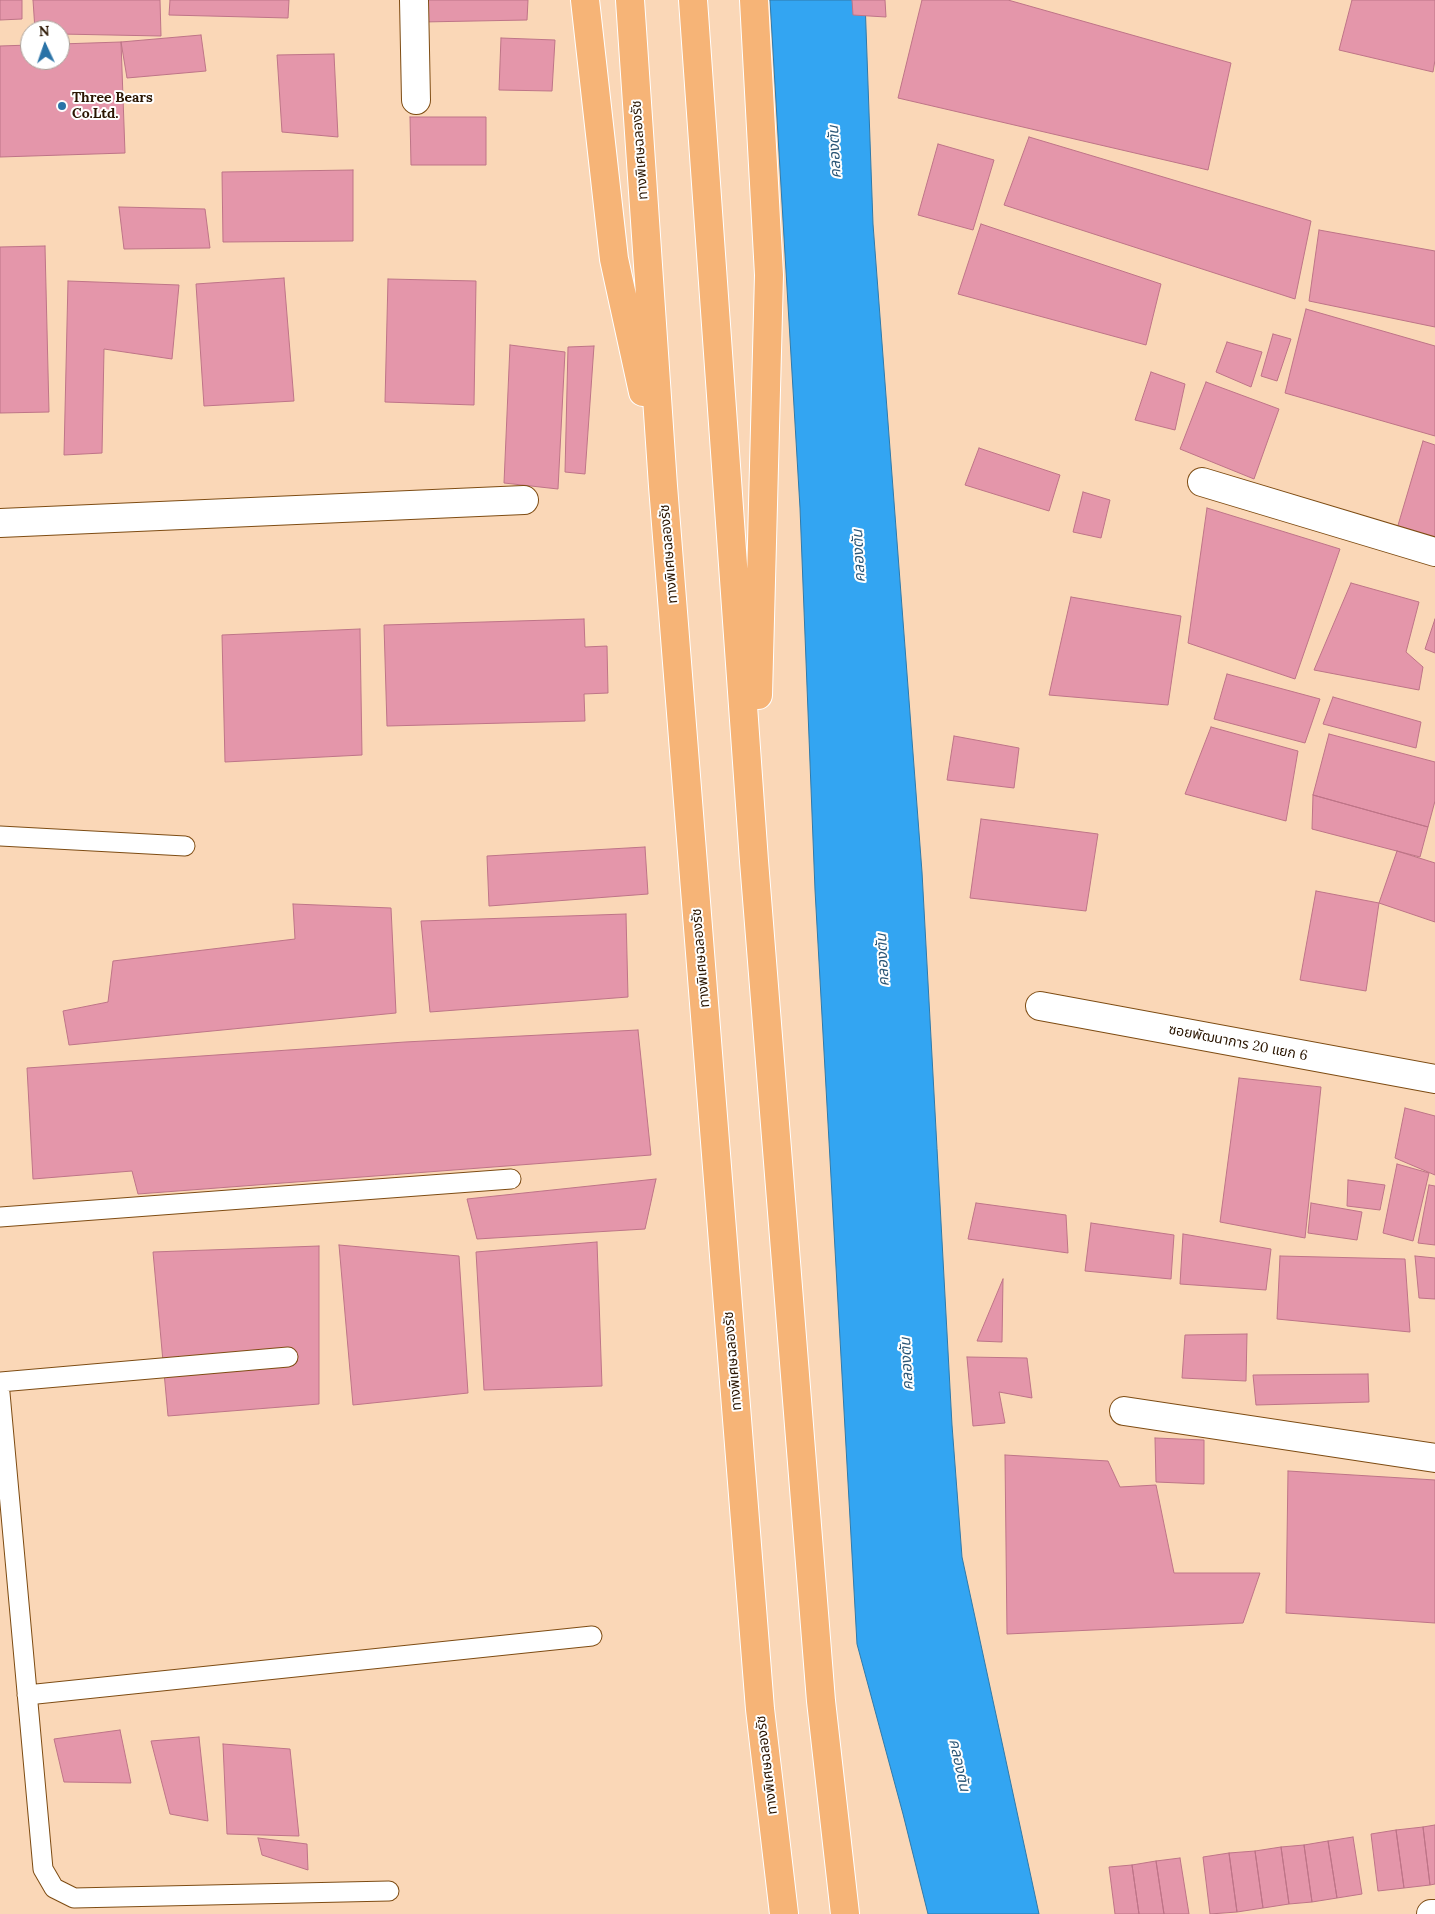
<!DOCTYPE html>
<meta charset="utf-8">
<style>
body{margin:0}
#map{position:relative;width:1435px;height:1914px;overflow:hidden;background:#fad7b7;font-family:Lora,serif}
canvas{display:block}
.north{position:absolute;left:20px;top:20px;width:50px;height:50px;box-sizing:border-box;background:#fff;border:1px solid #aaa199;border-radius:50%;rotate:357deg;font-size:14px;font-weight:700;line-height:20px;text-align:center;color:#2a1501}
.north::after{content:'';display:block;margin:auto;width:18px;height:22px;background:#2a73a7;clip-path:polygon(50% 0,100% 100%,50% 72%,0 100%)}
</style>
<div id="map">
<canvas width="1435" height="1914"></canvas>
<div class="north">N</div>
</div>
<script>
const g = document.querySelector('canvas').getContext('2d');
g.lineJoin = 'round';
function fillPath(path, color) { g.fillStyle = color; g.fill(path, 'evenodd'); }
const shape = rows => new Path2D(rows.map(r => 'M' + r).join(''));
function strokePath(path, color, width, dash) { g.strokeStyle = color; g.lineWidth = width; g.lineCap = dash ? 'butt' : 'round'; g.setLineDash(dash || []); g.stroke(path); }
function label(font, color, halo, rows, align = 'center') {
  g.font = font + ' Lora,"Noto Sans Thai",serif'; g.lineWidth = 4; g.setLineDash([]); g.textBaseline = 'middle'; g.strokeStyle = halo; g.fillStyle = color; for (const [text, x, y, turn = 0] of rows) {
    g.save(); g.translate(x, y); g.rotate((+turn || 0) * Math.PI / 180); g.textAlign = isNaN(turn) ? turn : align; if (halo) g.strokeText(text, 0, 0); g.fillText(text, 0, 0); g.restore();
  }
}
const water = shape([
 [770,0,865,0,873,224,922,872,952,1425,962,1557,1039,1914,928,1914,903,1814,857,1644,815,890,800,508,770,0]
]);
fillPath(water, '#33a5f2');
strokePath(water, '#307aaa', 1);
const building = shape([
 [0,0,22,0,22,19,0,20,0,0],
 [33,0,160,0,161,36,60,34,60,30,35,30,33,0],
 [170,0,289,0,288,18,169,15,170,0],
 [423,0,528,0,527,20,422,22,423,0],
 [852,0,885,0,886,17,853,15,852,0],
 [922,0,1008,0,1231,63,1208,170,898,98,922,0],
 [1352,0,1435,0,1435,60,1433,72,1339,50,1352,0],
 [201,35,206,71,127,78,121,42,201,35],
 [501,38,555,40,552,91,499,90,501,38],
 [121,42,125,153,0,157,0,46,30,45,30,60,60,60,60,44,121,42],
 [334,54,338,137,282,132,277,55,334,54],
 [410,117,486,117,486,165,411,165,410,117],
 [1029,137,1311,221,1295,299,1004,205,1029,137],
 [938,144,994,160,973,230,918,215,938,144],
 [353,170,353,241,223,242,222,172,353,170],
 [119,207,205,209,210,248,124,249,119,207],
 [981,224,1161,284,1146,345,958,294,981,224],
 [1319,230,1435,251,1435,327,1309,301,1319,230],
 [45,246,49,412,0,413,0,247,45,246],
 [284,278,294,401,204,406,196,284,284,278],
 [388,279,476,281,474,405,385,402,388,279],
 [68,281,179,285,172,359,104,349,102,453,64,455,68,281],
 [1306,309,1435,346,1435,436,1285,393,1306,309],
 [1273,334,1291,339,1277,381,1261,376,1273,334],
 [1227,342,1262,352,1251,387,1216,372,1227,342],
 [510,345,565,352,558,489,504,483,510,345],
 [594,346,585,474,565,472,568,347,594,346],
 [1151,372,1185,384,1175,430,1135,420,1151,372],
 [1206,382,1279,409,1254,479,1180,449,1206,382],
 [1423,441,1435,445,1435,545,1396,532,1423,441],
 [979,448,1060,475,1049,511,965,485,979,448],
 [1083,492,1110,500,1101,538,1073,532,1083,492],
 [1207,508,1340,549,1295,679,1188,643,1207,508],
 [1351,583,1419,602,1406,652,1423,667,1419,690,1314,670,1351,583],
 [1071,597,1181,616,1168,705,1049,695,1071,597],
 [584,619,585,647,607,646,608,693,584,694,585,721,387,726,384,625,584,619],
 [1435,619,1435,653,1425,649,1435,619],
 [360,629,362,755,225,762,222,635,360,629],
 [1227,674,1320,699,1305,743,1214,719,1227,674],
 [1333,697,1421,722,1416,748,1323,724,1333,697],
 [1211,727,1298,751,1286,821,1185,794,1211,727],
 [1329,734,1435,762,1435,801,1428,827,1313,795,1329,734],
 [954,736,1019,748,1014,788,947,780,954,736],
 [1313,795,1428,827,1420,857,1312,829,1313,795],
 [981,819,1098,834,1086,911,970,898,981,819],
 [645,847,648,894,489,906,487,856,645,847],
 [1397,851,1435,863,1435,922,1379,903,1397,851],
 [1316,891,1379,903,1366,991,1300,980,1316,891],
 [293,904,391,908,396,1013,69,1045,63,1011,108,1002,113,961,295,939,293,904],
 [626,914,628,997,430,1012,421,921,626,914],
 [638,1030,651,1155,138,1194,132,1171,33,1179,27,1068,405,1042,638,1030],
 [1239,1078,1321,1087,1305,1238,1220,1222,1239,1078],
 [1405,1108,1435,1116,1435,1175,1395,1158,1405,1108],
 [1397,1164,1429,1173,1413,1241,1383,1233,1397,1164],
 [656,1179,645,1229,477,1239,467,1199,656,1179],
 [1348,1180,1385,1185,1380,1210,1347,1206,1348,1180],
 [1429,1185,1435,1186,1435,1245,1418,1243,1429,1185],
 [976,1203,1066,1215,1068,1253,968,1239,976,1203],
 [1311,1203,1362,1212,1357,1240,1308,1233,1311,1203],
 [1091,1223,1174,1235,1171,1279,1085,1271,1091,1223],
 [1183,1234,1271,1249,1266,1290,1180,1284,1183,1234],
 [597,1242,602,1386,484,1390,476,1252,597,1242],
 [339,1245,459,1256,468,1393,353,1405,339,1245],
 [319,1246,319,1404,168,1416,153,1252,319,1246],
 [1280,1256,1405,1259,1410,1332,1277,1319,1280,1256],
 [1415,1256,1435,1258,1435,1299,1419,1298,1415,1256],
 [1003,1279,1002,1342,977,1341,1003,1279],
 [1247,1334,1246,1381,1182,1378,1185,1335,1247,1334],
 [967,1357,1027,1358,1032,1398,999,1392,1005,1423,973,1426,967,1357],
 [1368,1374,1369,1402,1256,1405,1253,1375,1368,1374],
 [1155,1438,1204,1440,1204,1484,1156,1482,1155,1438],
 [1005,1455,1108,1461,1120,1487,1156,1485,1174,1573,1260,1573,1243,1623,1007,1634,1005,1455],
 [1288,1471,1435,1480,1435,1623,1286,1613,1288,1471],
 [120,1730,131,1783,64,1782,54,1739,120,1730],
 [199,1737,208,1821,170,1814,151,1741,199,1737],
 [223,1744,290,1749,299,1836,227,1834,223,1744],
 [1435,1825,1435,1884,1430,1885,1423,1827,1435,1825],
 [1423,1827,1430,1885,1404,1888,1396,1830,1423,1827],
 [1396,1830,1404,1888,1378,1891,1371,1834,1396,1830],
 [1353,1837,1362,1894,1337,1898,1328,1841,1353,1837],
 [258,1838,307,1844,308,1870,262,1855,258,1838],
 [1328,1841,1337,1898,1312,1902,1304,1845,1328,1841],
 [1304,1845,1312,1902,1289,1904,1281,1847,1304,1845],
 [1281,1847,1289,1904,1263,1908,1255,1851,1281,1847],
 [1255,1851,1263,1908,1237,1912,1229,1853,1255,1851],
 [1229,1853,1237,1912,1210,1914,1203,1857,1229,1853],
 [1180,1858,1189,1914,1164,1914,1156,1861,1180,1858],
 [1156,1861,1164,1914,1139,1914,1132,1865,1156,1861],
 [1132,1865,1139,1914,1115,1914,1109,1867,1132,1865]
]);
fillPath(building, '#e496aa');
strokePath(building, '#be7487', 1);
const lane = shape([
 [0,836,185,846],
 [0,1217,511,1179],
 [0,1382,288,1357],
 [0,1393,43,1869,54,1888,74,1898,389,1891],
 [27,1695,592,1636]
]);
const street = shape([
 [414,0,416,100],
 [1202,482,1435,552],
 [0,523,524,500],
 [1040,1006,1435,1079],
 [1124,1411,1435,1458],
 [1431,1914,1435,1914]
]);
const highway = shape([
 [585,0,614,259,643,392],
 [630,0,663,486,760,1709,784,1914],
 [693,0,754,861,821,1701,845,1914],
 [754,0,769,275,758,695]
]);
strokePath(lane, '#7e4c13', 21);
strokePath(street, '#7e4c13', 30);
strokePath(highway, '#fff', 30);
strokePath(lane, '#fff', 19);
strokePath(street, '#fff', 28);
strokePath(highway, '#f6b477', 28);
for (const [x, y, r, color] of [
 [62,106,5,"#2a73a7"]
]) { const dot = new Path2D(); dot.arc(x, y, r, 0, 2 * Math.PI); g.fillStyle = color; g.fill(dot); strokePath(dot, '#fff', 2); }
label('bold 14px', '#2a1501', '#fff', [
 ["Three Bears",72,98],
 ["Co.Ltd.",72,114]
], 'left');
label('14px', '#2a1501', '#fff', [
 ["ทางพิเศษฉลองรัช",640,150,-94],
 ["ทางพิเศษฉลองรัช",669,554,-95],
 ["ทางพิเศษฉลองรัช",701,958,-95],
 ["ซอยพัฒนาการ 20 แยก 6",1238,1043,11],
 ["ทางพิเศษฉลองรัช",733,1361,-95],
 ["ทางพิเศษฉลองรัช",767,1765,-97]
]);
label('italic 15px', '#2b5676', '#fff', [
 ["คลองตัน",835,152,-93],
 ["คลองตัน",859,556,-93],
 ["คลองตัน",883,960,-93],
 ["คลองตัน",907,1364,-93],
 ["คลองตัน",959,1765,78]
]);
</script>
